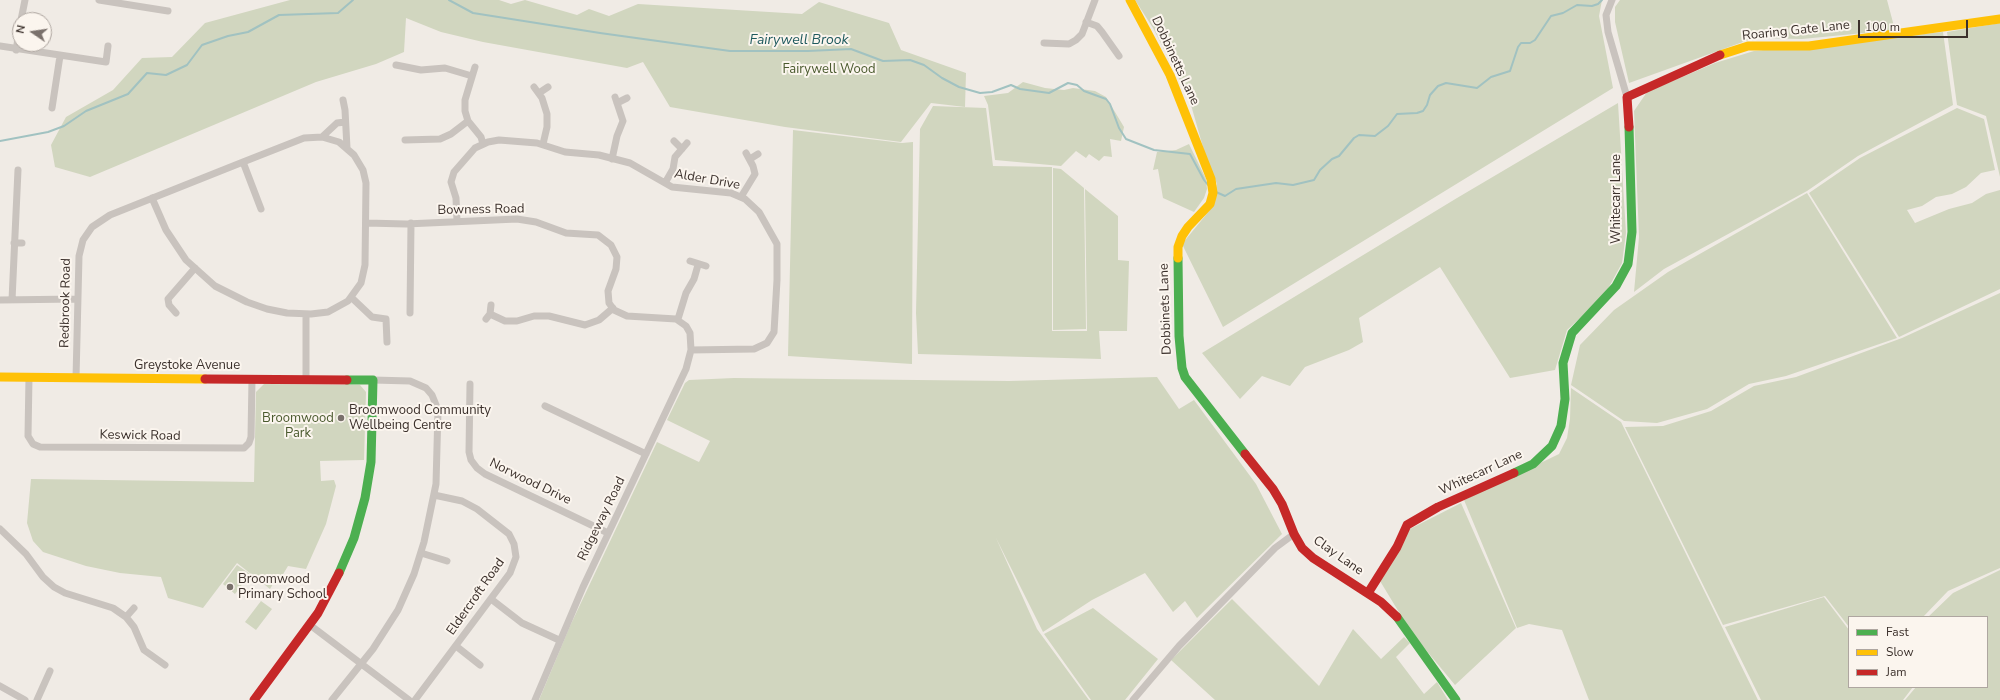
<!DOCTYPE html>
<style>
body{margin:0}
#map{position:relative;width:2000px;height:700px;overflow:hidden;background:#f0ebe5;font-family:"Nunito Sans",sans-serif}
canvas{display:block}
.legend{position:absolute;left:1848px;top:616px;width:140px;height:72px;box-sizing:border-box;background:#fbf5ee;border:1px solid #aea6a0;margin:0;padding:5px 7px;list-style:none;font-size:12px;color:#3b302b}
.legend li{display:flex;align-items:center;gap:8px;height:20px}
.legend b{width:20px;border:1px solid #aea6a0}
.north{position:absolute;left:12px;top:12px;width:40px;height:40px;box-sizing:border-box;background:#fbf5ee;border:1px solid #aea6a0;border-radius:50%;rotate:283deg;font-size:11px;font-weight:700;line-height:16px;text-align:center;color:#3b302b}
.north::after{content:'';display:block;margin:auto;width:14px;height:18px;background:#7a716c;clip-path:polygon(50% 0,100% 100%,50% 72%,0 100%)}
.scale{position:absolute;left:1858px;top:20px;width:110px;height:18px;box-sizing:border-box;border:2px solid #3b302b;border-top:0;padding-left:5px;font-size:12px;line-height:14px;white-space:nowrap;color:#3b302b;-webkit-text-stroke:3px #fbf5ee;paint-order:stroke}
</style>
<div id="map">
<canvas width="2000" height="700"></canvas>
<ul class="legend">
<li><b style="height:5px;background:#4caf50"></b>Fast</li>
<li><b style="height:5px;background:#ffc107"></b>Slow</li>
<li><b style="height:5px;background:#c62828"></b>Jam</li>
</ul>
<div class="north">N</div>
<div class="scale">100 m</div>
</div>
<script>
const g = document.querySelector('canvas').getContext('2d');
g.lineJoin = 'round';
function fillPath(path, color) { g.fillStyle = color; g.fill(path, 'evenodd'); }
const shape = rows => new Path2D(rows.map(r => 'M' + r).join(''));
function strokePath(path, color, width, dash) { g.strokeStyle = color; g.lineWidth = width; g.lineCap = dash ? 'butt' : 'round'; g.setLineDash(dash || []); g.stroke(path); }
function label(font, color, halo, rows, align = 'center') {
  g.font = font + ' "Nunito Sans",sans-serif'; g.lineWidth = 4; g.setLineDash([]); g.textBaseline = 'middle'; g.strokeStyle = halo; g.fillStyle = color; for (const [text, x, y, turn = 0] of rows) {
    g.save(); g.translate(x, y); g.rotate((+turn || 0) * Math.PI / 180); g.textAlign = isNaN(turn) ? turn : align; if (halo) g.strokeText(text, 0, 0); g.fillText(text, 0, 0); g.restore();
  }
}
fillPath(shape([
 [290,0,499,0,511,4,525,0,577,15,589,9,609,16,638,4,802,14,819,2,889,23,901,50,966,73,965,107,931,103,901,142,785,127,670,107,643,62,627,68,483,42,441,32,406,18,404,52,376,64,316,82,90,177,55,167,51,145,66,117,113,90,142,58,172,57,205,23],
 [1135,0,1602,0,1599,16,1613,88,1223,327,1182,244,1210,210,1217,184,1205,154,1189,98,1153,28],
 [1620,0,1887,0,1895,30,1802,39,1754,38,1629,83,1615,22,1615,7],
 [2000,23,2000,177,1986,116,1957,105,1947,32],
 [1943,32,1953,105,1858,156,1807,191,1664,269,1634,292,1639,237,1634,111,1647,92,1715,63,1754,51],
 [1023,82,1045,88,1064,90,1073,88,1095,91,1106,97,1124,127,1121,141,1110,139,1112,157,1104,156,1099,161,1089,154,1086,158,1076,151,1061,166,995,160,988,105,984,96,1008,93],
 [1618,103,1626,233,1622,263,1604,296,1567,330,1555,370,1510,378,1440,267,1359,318,1363,342,1349,350,1305,367,1290,386,1262,376,1240,399,1202,353,1457,198],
 [933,106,986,108,993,166,1052,167,1052,331,1087,331,1085,189,1118,216,1118,260,1129,261,1127,331,1099,331,1101,359,918,354,916,313,920,129],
 [1957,108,1984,119,1995,170,1981,173,1966,187,1952,194,1936,197,1922,206,1907,210,1915,223,1949,209,1972,203,1986,194,2000,190,2000,289,1899,337,1809,193,1860,158],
 [793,130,902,143,913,142,912,364,788,356],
 [1189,144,1206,179,1207,189,1204,198,1194,212,1163,198,1158,169,1153,170,1157,152,1176,150],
 [1053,168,1061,169,1084,188,1086,329,1053,330],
 [1807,193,1897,338,1786,376,1749,384,1707,409,1657,423,1624,421,1571,385,1580,345,1614,310,1668,272],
 [2000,293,2000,568,1948,591,1923,617,1849,617,1849,627,1825,596,1723,625,1625,427,1663,426,1711,411,1754,386,1796,377,1902,338],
 [1157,377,1179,409,1194,400,1256,484,1282,534,1197,618,1185,601,1173,612,1145,573,1092,600,1043,632,996,538,1037,629,1089,700,539,700,570,626,657,442,699,462,710,441,667,420,685,383,689,380,734,378,1009,381],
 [264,384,360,385,366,392,364,460,320,461,321,481,334,480,336,486,326,524,306,569,288,566,279,581,276,579,270,589,237,563,203,608,168,598,161,577,120,573,86,566,43,552,33,541,27,523,31,479,254,482,256,392],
 [1571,388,1621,422,1758,700,1589,700,1562,630,1529,624,1517,628,1464,500,1559,454,1567,438,1570,419],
 [1461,503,1516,628,1455,685,1411,632,1380,581,1408,530],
 [237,565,250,574,235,594,223,584],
 [2000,570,2000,700,1905,700,1916,687,1987,687,1987,617,1928,617,1953,593],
 [1824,597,1849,630,1849,687,1913,687,1903,700,1761,700,1725,627],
 [1232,599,1319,686,1353,629,1381,659,1404,637,1410,643,1396,657,1424,694,1437,682,1448,700,1215,700,1171,660],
 [261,601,272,609,256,630,245,622],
 [1093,608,1158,659,1125,700,1091,700,1044,634]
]), '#d1d6bf');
strokePath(shape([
 [449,0,473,13,600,33,730,51,808,51,851,49,883,61,910,60,924,65,942,78,959,87,980,93,992,92,1011,85,1020,89,1049,93,1068,83,1077,85,1084,91,1106,99,1110,104,1119,128,1126,139,1154,150,1190,154,1204,180,1208,185],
 [0,141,48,132,64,126,86,111,128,94,147,73,166,75,187,65,202,45,228,36,248,32,279,15,338,13,353,0],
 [1216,192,1225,196,1236,189,1276,183,1293,185,1314,180,1320,170,1332,159,1339,156,1354,138,1359,135,1375,136,1388,126,1397,114,1417,113,1423,111,1427,105,1430,95,1438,86,1446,83,1477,88,1491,77,1510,71,1518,47,1521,43,1530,43,1535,40,1551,16,1563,13,1577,5,1592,6,1598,4,1602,0]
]), '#a1c2c1', 2);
strokePath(shape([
 [99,0,168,11],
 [1612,0,1606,15,1608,32,1627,97],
 [21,20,25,0],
 [1086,22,1097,26,1102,32,1119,56],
 [1044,43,1069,44,1076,40,1082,34,1095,0],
 [0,46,106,62,108,46],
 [16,50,20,28],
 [396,65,421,70,445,68,472,76],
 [475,67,465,100,465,111,468,121,481,137,483,144],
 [534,87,542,98,547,114,547,127,543,144],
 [539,93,548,87],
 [343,100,345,110,347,148],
 [617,103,627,98],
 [52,108,60,56],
 [322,137,337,123,345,122],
 [405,140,440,139,451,134,468,121],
 [674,141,682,149],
 [612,159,617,136,623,121,615,97],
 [750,159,758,154],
 [243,162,261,209],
 [665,183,673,169,675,157,687,143],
 [741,197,755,174,753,166,746,153],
 [457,221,456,198,451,182,454,172,475,148,488,142,499,140,537,143,565,152,599,155,630,163,672,187,731,193,745,199,759,212,777,244,777,280,774,332,767,343,754,349,691,350],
 [366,223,406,224,517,219,536,222,566,233,598,235,611,245,617,257,616,269,608,291,609,303,614,310,627,316,676,319,686,326,690,333,691,350,686,369,583,587,535,700],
 [14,243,22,243],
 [690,261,706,266],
 [352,298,372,317,386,319,387,342],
 [0,300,77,299],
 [12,300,18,170],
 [176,313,169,305,168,299,195,268],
 [410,313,411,223],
 [490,314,505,321,517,321,534,316,549,316,585,325,599,320,613,308],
 [486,319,490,314,491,305],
 [678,319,686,293,694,279,698,265],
 [29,377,28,436,33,444,40,447,244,448,249,443,251,437,252,379],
 [76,378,79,256,83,240,92,227,110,215,243,162,304,138,322,137,339,142,354,155,363,170,366,183,365,265,361,283,348,301,328,312,311,314,287,313,267,309,247,302,215,286,186,260,166,230,152,198],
 [306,380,306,314],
 [470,384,469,452,471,460,477,468,485,474,608,533],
 [545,406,646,454],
 [0,529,26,554,43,577,54,587,65,593,113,608,126,617,134,627,144,650,165,665],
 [421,553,447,561],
 [491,599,522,623,559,640],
 [126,617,134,608],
 [310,625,409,700],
 [456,646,480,665],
 [0,686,25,700],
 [37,700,50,671],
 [332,700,373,649,398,610,414,574,424,542,436,484,438,410,432,395,426,388,410,381,373,380],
 [415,700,510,573,516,557,514,544,509,534,477,509,462,501,434,495],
 [1133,700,1179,646,1275,548,1294,534]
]), '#c9c3be', 7);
strokePath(shape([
 [1178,258,1179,336,1182,368,1185,377,1245,454],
 [1514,473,1533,464,1552,446,1561,426,1565,399,1563,363,1572,333,1616,286,1628,264,1632,232,1629,127],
 [339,573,354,538,365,498,371,462,373,380,347,380],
 [1397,617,1456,700]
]), '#4caf50', 9);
strokePath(shape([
 [1130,0,1170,75,1211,179,1213,193,1210,204,1188,227,1182,236,1178,247,1178,258],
 [1720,55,1748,46,1809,46,2000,19],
 [0,377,205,379]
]), '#ffc107', 9);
strokePath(shape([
 [1629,127,1627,97,1720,55],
 [205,379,347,380],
 [1245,454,1273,489,1282,504,1294,534,1302,548,1313,558,1381,602,1397,617],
 [1368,593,1397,547,1407,525,1438,507,1514,473],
 [254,700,318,613,339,573]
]), '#c62828', 9);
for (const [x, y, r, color] of [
 [341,418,4,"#7a716c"],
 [230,587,4,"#7a716c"]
]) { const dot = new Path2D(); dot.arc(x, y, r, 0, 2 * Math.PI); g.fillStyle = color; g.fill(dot); strokePath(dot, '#fbf5ee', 1.5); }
label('13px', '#3b302b', '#fbf5ee', [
 ["Roaring Gate Lane",1796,31,-6],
 ["Dobbinetts Lane",1175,61,65],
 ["Alder Drive",707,180,10],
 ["Whitecarr Lane",1617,199,-90],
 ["Bowness Road",481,210,-1],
 ["Redbrook Road",66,303,-89],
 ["Dobbinets Lane",1166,309,-92],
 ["Greystoke Avenue",187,366],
 ["Keswick Road",140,436,1],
 ["Whitecarr Lane",1481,473,-25],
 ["Norwood Drive",530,482,26],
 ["Ridgeway Road",602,519,-64],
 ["Clay Lane",1338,556,35],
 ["Eldercroft Road",476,597,-55]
]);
label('13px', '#4a5a2e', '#fbf5ee', [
 ["Fairywell Wood",829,70],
 ["Broomwood",298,419],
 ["Park",298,434]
]);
label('13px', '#3b302b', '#fbf5ee', [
 ["Broomwood Community",349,411],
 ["Wellbeing Centre",349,426],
 ["Broomwood",238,580],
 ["Primary School",238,595]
], 'left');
label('italic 14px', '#1f5a5e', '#fbf5ee', [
 ["Fairywell Brook",799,41]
]);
</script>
